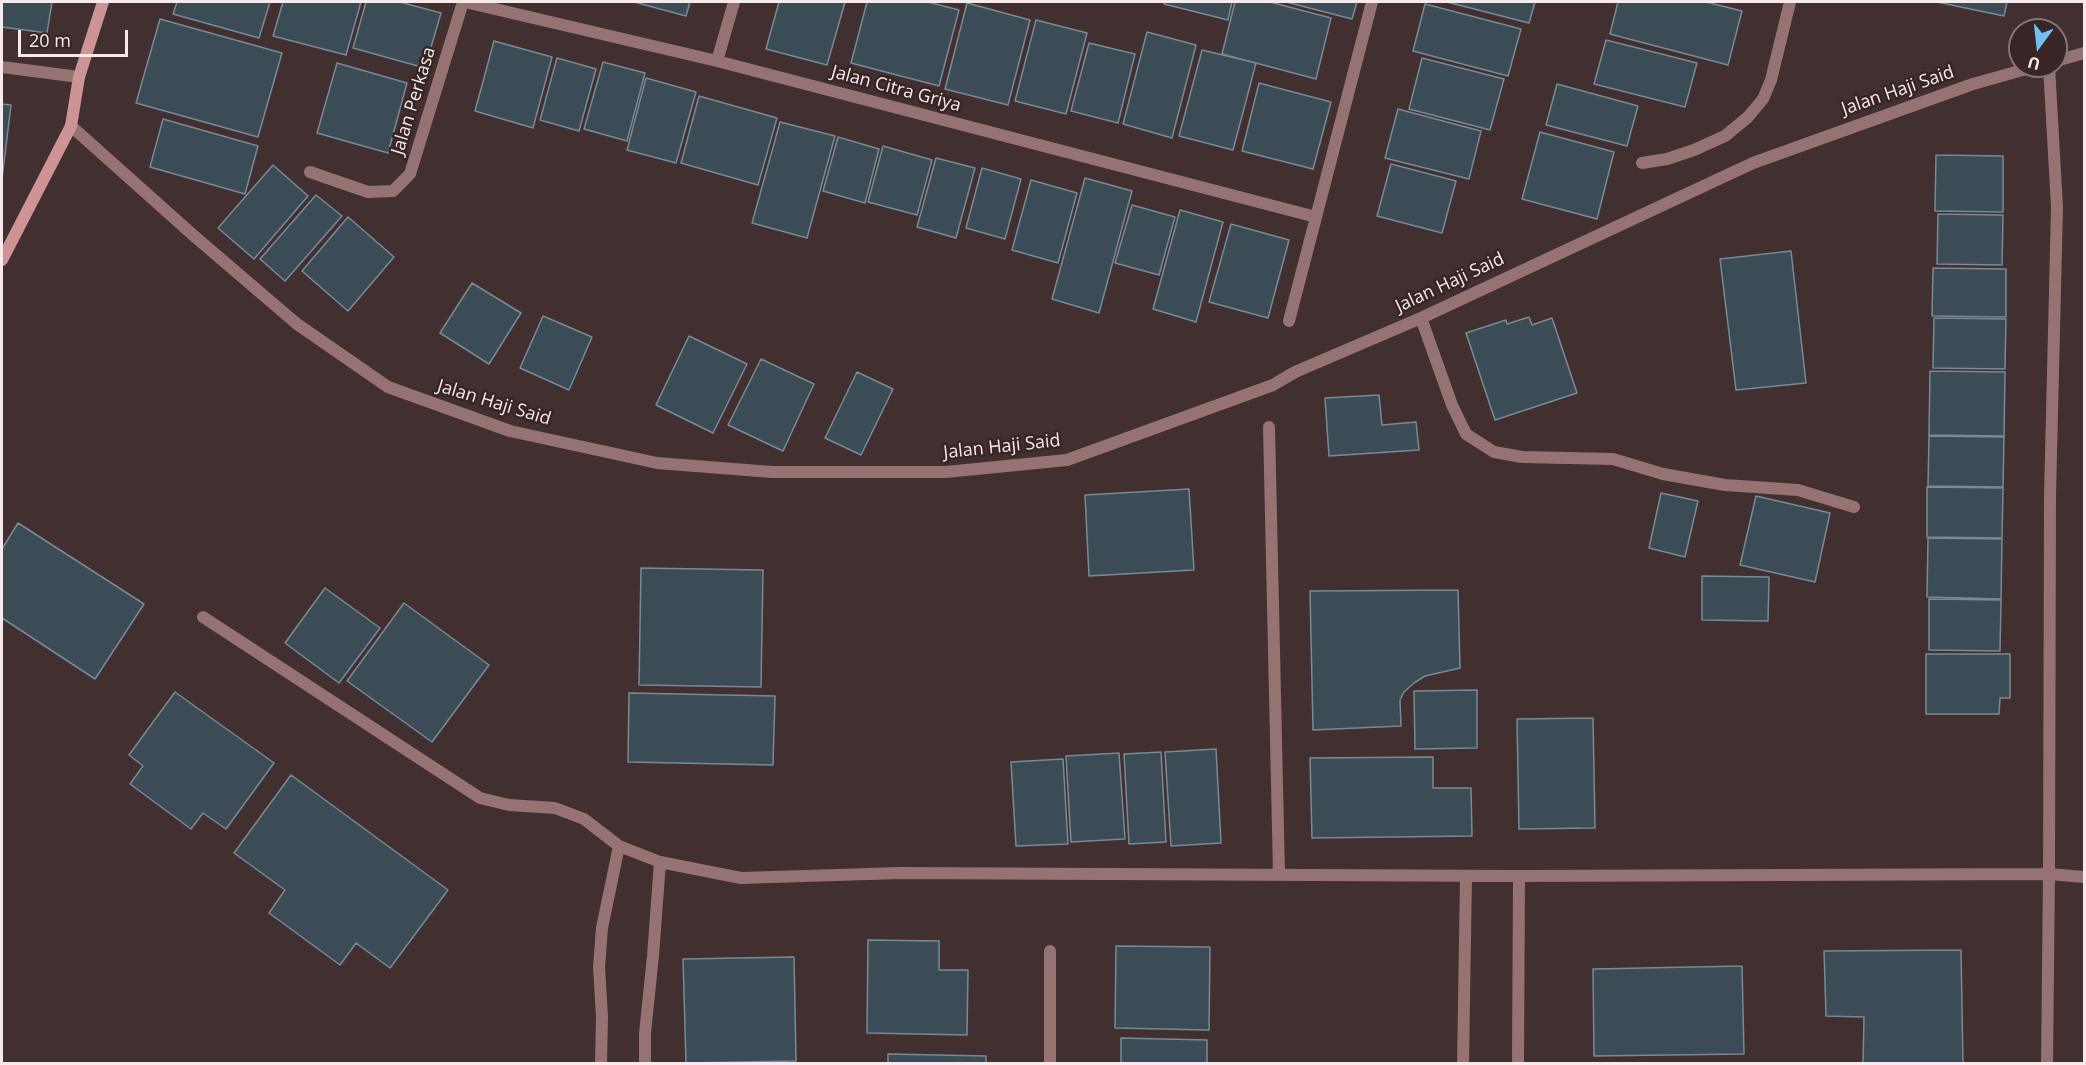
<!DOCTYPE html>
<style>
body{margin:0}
#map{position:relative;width:2086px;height:1065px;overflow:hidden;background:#422f30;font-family:"Open Sans",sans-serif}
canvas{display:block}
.frame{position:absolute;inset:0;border:3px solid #f6eaea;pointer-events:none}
.north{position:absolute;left:2008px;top:18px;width:60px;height:60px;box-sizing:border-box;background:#382526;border:2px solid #847474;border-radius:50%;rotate:195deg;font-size:16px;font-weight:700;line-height:24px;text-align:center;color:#f6eaea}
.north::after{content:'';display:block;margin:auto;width:21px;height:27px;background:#71c1f5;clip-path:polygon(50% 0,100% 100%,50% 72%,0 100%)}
.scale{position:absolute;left:18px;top:30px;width:110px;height:27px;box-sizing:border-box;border:3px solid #f6eaea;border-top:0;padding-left:8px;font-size:18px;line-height:21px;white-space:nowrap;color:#f6eaea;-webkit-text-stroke:4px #382526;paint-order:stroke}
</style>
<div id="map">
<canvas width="2086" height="1065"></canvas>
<div class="frame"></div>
<div class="north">U</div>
<div class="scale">20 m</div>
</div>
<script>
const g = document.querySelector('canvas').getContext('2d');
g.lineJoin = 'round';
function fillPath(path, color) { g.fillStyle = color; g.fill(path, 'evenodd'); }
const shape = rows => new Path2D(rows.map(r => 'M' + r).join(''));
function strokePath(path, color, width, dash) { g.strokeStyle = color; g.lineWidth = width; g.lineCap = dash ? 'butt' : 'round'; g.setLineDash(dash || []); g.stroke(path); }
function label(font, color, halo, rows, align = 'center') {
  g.font = font + ' "Open Sans",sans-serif'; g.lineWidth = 5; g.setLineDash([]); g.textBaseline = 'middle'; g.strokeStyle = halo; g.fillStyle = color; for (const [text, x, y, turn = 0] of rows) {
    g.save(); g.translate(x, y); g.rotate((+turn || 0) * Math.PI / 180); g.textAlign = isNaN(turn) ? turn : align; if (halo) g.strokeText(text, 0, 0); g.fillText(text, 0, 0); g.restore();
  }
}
const building = shape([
 [2,2,52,2,47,33,2,27,2,2],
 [177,2,270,2,259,38,173,14,177,2],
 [283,2,361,2,346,55,273,36,283,2],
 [366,2,400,2,441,13,425,68,353,48,366,2],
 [634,2,690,2,686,16,634,2],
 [779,2,845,2,827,65,766,49,779,2],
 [867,2,928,2,959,10,939,86,851,63,867,2],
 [1165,2,1232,2,1228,20,1164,4,1165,2],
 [1235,2,1270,2,1331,18,1316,79,1222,54,1235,2],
 [1286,2,1357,2,1352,19,1286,2],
 [1447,2,1535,2,1529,23,1447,2],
 [1618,2,1706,2,1742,11,1728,65,1610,34,1618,2],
 [1937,2,2007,2,2004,16,1937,2],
 [967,3,1030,20,1008,105,945,89,967,3],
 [1425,4,1521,29,1508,76,1413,51,1425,4],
 [160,19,282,53,258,137,136,103,160,19],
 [1036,20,1087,33,1066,114,1015,101,1036,20],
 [1147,32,1196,45,1172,138,1123,124,1147,32],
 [1606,40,1697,63,1685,107,1594,84,1606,40],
 [494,41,552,57,533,128,475,111,494,41],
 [1089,43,1135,54,1118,123,1071,111,1089,43],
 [1202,50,1256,63,1233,150,1179,136,1202,50],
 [557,58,596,69,579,131,540,120,557,58],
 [1422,58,1504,79,1490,130,1409,109,1422,58],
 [603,62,645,73,627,141,584,129,603,62],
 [337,63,407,83,388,153,317,133,337,63],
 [646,78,696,92,676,163,627,150,646,78],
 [1259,83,1331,102,1313,169,1242,151,1259,83],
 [1557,84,1638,106,1627,146,1546,125,1557,84],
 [699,96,777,118,758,185,681,163,699,96],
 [2,104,11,105,2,179,2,104],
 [1398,109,1481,131,1469,179,1385,158,1398,109],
 [163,119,258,146,245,194,150,167,163,119],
 [780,122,835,136,807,238,752,223,780,122],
 [1540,132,1614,152,1597,219,1522,199,1540,132],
 [838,137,879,149,865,203,823,191,838,137],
 [883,146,932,160,917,215,868,202,883,146],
 [1936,155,2003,156,2003,212,1935,211,1936,155],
 [936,158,975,168,956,238,917,227,936,158],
 [1391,164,1456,181,1442,233,1377,216,1391,164],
 [273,165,308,196,254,259,218,228,273,165],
 [982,168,1021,179,1005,239,966,228,982,168],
 [1085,178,1132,191,1099,313,1052,299,1085,178],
 [1031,180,1077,193,1058,263,1012,250,1031,180],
 [316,195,342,216,285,281,260,259,316,195],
 [1132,205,1175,217,1159,275,1115,263,1132,205],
 [1180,210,1223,222,1196,322,1153,309,1180,210],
 [1938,214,2003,215,2002,265,1937,264,1938,214],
 [348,217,394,257,348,311,302,271,348,217],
 [1231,224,1289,240,1268,318,1209,302,1231,224],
 [1791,251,1806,383,1736,390,1720,259,1791,251],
 [1933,268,2006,269,2006,317,1932,316,1933,268],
 [472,283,521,313,489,364,440,333,472,283],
 [543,316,592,337,569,390,520,368,543,316],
 [1529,317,1532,325,1552,318,1577,393,1495,420,1466,333,1506,320,1507,324,1529,317],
 [1934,318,2006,319,2005,369,1933,368,1934,318],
 [689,336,747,364,713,433,656,405,689,336],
 [761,359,814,384,783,451,728,425,761,359],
 [1930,371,2005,372,2004,436,1929,435,1930,371],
 [857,372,893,389,861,455,825,438,857,372],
 [1379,395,1382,425,1416,422,1419,450,1329,456,1325,398,1379,395],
 [1929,436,2004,437,2003,487,1928,486,1929,436],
 [1927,487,2003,488,2002,538,1927,537,1927,487],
 [1189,489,1194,570,1089,576,1085,495,1189,489],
 [1661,493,1698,501,1685,557,1649,548,1661,493],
 [1756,496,1830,513,1815,582,1740,565,1756,496],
 [18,523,144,604,95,679,2,618,2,549,18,523],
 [1928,538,2002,539,2001,599,1927,597,1928,538],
 [641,568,763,570,761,687,639,685,641,568],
 [1702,576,1769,577,1768,621,1702,620,1702,576],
 [325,588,380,628,339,683,285,643,325,588],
 [1458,590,1460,668,1425,676,1414,683,1404,692,1400,700,1401,726,1313,730,1310,591,1458,590],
 [1929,599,2001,600,2000,651,1929,650,1929,599],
 [404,603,489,665,432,742,347,681,404,603],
 [1926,654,2010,654,2010,698,2000,698,1999,714,1926,714,1926,654],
 [1477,690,1477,748,1415,749,1414,691,1477,690],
 [175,692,274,763,226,829,203,813,191,829,130,784,143,766,129,755,175,692],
 [629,693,775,696,773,765,628,762,629,693],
 [1593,718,1595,828,1519,829,1517,719,1593,718],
 [1216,749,1221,843,1171,846,1165,752,1216,749],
 [1161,752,1166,842,1129,844,1124,754,1161,752],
 [1119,753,1125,839,1071,842,1066,756,1119,753],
 [1433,757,1433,788,1471,788,1472,836,1312,838,1310,758,1433,757],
 [1063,759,1068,844,1016,846,1011,762,1063,759],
 [291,775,448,890,390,968,356,943,340,965,269,913,285,890,234,853,291,775],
 [868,940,939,941,939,970,968,970,967,1035,867,1033,868,940],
 [1116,946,1210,947,1209,1030,1115,1028,1116,946],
 [1961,950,1963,1064,1863,1064,1864,1017,1826,1016,1824,951,1961,950],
 [794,957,796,1061,686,1063,683,959,794,957],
 [1742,966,1744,1054,1594,1056,1593,969,1742,966],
 [1121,1038,1207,1040,1207,1064,1121,1064,1121,1038],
 [888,1054,986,1056,986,1064,888,1064,888,1054]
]);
fillPath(building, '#3c4c57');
strokePath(building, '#798a96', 1.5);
strokePath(shape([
 [465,2,717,61,1316,217],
 [717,61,734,2],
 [2056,61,2084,53],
 [2,67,79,77],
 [71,126,193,235,297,324,388,387,510,431,657,463,772,472,946,472,1067,460,1273,385,1295,372,1421,318,1753,163,1973,84,2037,66],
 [1642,163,1667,159,1694,150,1725,136,1748,117,1763,99,1771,80,1790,2],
 [310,172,368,192,393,191,410,174,463,2],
 [1421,318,1452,405,1466,434,1494,452,1522,457,1613,459,1663,474,1725,485,1798,490,1854,507],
 [1289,321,1372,2],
 [1269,427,1279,874],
 [203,617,480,798,509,805,555,808,584,819,619,846,660,862,741,878,900,873,1519,876,2049,874,2084,877],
 [601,1064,602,1017,599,967,602,928,619,846],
 [645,1064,645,1033,653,956,660,862],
 [1050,1064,1050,951],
 [1463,1064,1466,876],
 [1518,1064,1519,876],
 [2047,1064,2049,874,2050,496,2057,207,2049,66]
]), '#967272', 12);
strokePath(shape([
 [2,260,71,126,79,77,103,2]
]), '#cd9395', 12);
label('18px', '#f6eaea', '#382526', [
 ["Jalan Citra Griya",896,89,15],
 ["Jalan Haji Said",1898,91,-19],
 ["Jalan Perkasa",414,101,-73],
 ["Jalan Haji Said",1450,283,-25],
 ["Jalan Haji Said",494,403,17],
 ["Jalan Haji Said",1002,447,-6]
]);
</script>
